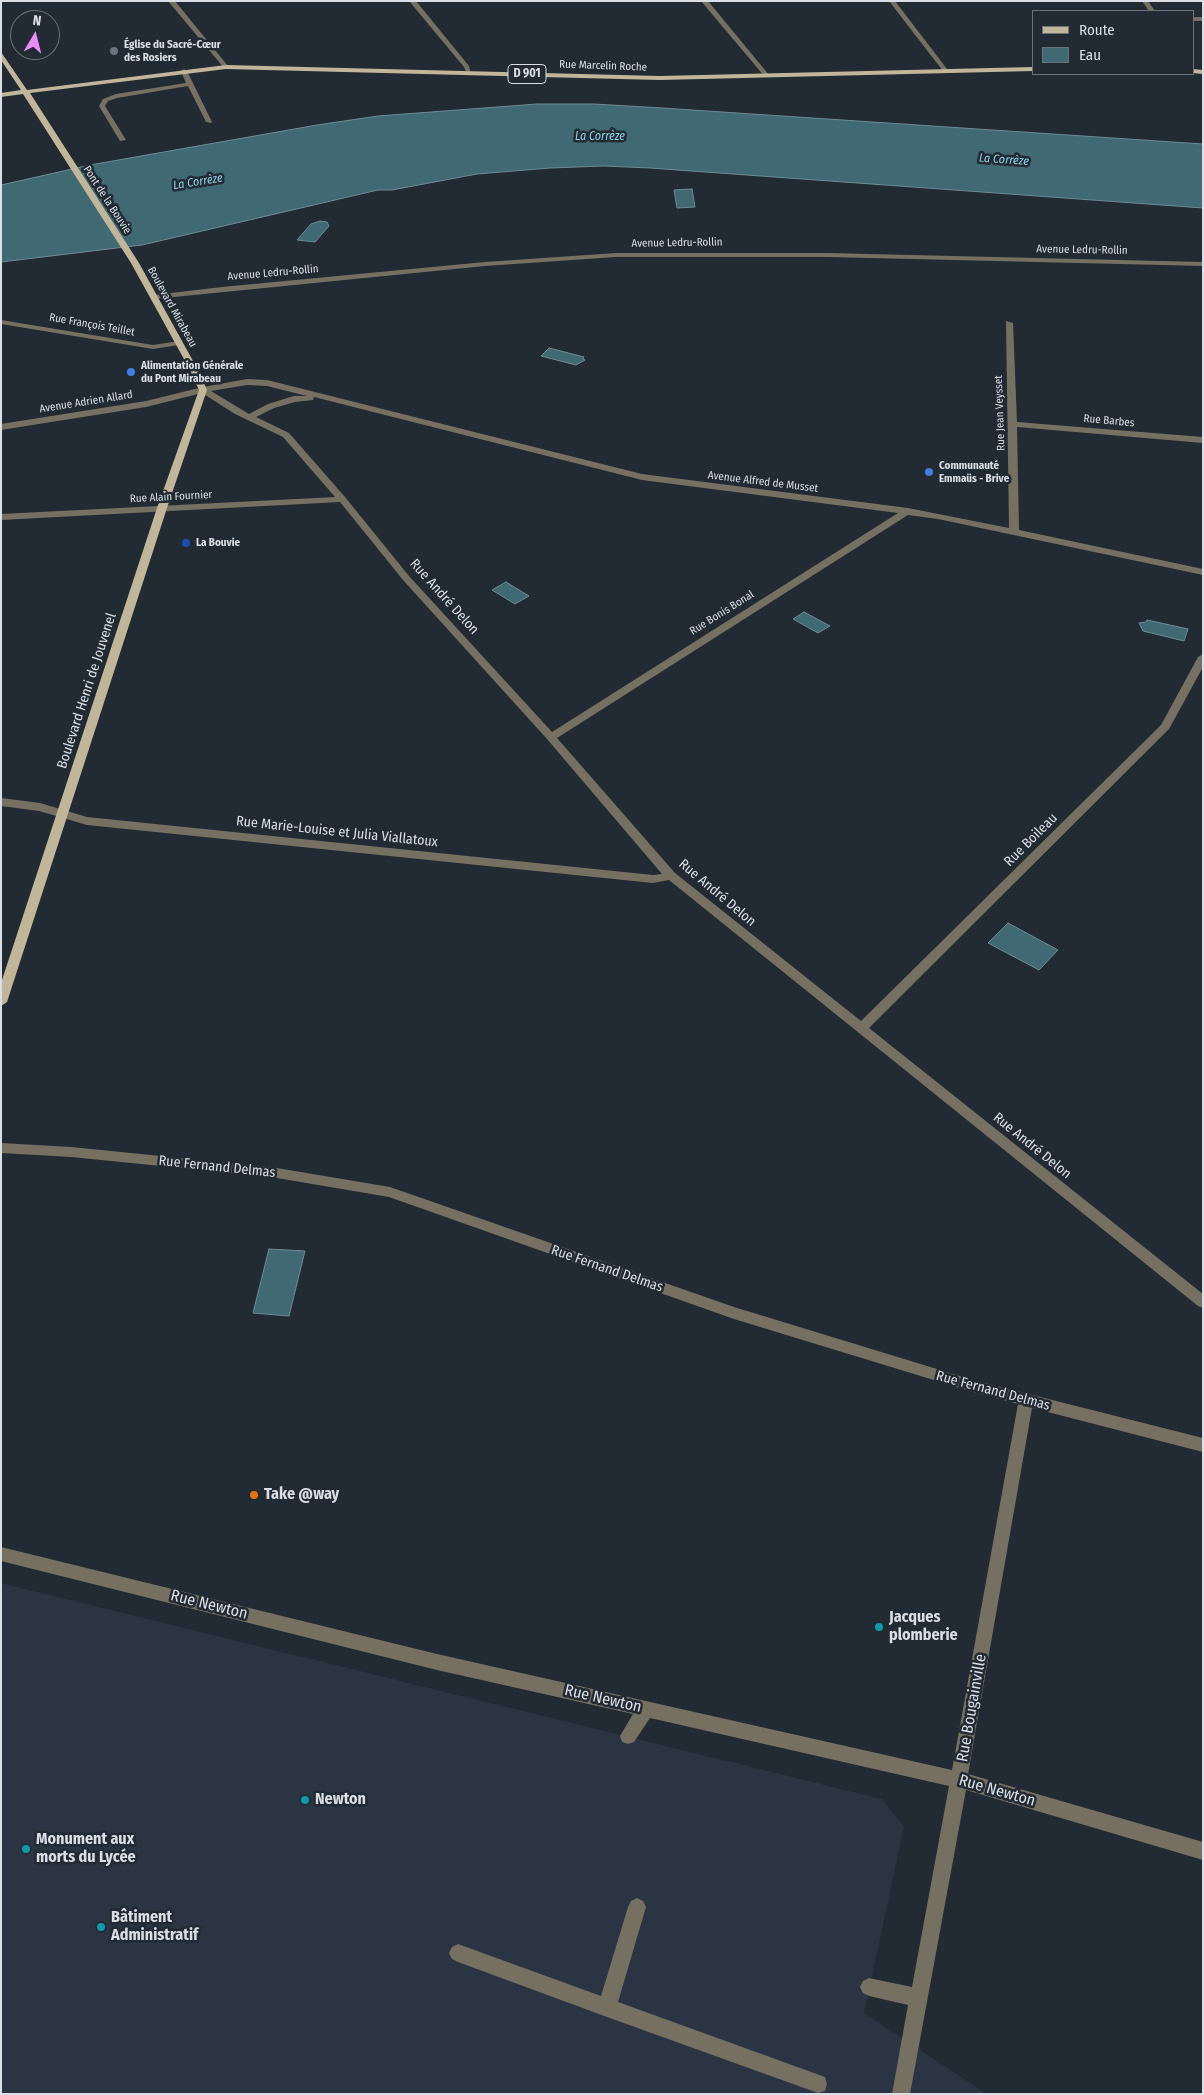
<!DOCTYPE html>
<meta charset="utf-8">
<style>
body{margin:0}
#map{position:relative;width:1204px;height:2095px;overflow:hidden;background:#222a33;font-family:"Fira Sans Condensed",sans-serif}
canvas{display:block}
.frame{position:absolute;inset:0;border:2px solid #dadfe5;pointer-events:none}
.legend{position:absolute;left:1032px;top:10px;width:162px;height:65px;box-sizing:border-box;background:#222a33;border:1px solid #6c727a;margin:0;padding:6px 9px;list-style:none;font-size:15px;color:#dadfe5}
.legend li{display:flex;align-items:center;gap:10px;height:25px}
.legend b{width:25px;border:1px solid #6c727a}
.north{position:absolute;left:10px;top:10px;width:50px;height:50px;box-sizing:border-box;background:#222a33;border:1px solid #6c727a;border-radius:50%;rotate:8deg;font-size:14px;font-weight:700;line-height:20px;text-align:center;color:#dadfe5}
.north::after{content:'';display:block;margin:auto;width:18px;height:22px;background:#ed8cf9;clip-path:polygon(50% 0,100% 100%,50% 72%,0 100%)}
</style>
<div id="map">
<canvas width="1204" height="2095"></canvas>
<div class="frame"></div>
<ul class="legend">
<li><b style="height:6px;background:#c1b699"></b>Route</li>
<li><b style="height:14px;background:#406974"></b>Eau</li>
</ul>
<div class="north">N</div>
</div>
<script>
const g = document.querySelector('canvas').getContext('2d');
g.lineJoin = 'round';
function fillPath(path, color) { g.fillStyle = color; g.fill(path, 'evenodd'); }
const shape = rows => new Path2D(rows.map(r => 'M' + r).join(''));
function strokePath(path, color, width, dash) { g.strokeStyle = color; g.lineWidth = width; g.lineCap = dash ? 'butt' : 'round'; g.setLineDash(dash || []); g.stroke(path); }
function label(font, color, halo, rows, align = 'center') {
  g.font = font + ' "Fira Sans Condensed",sans-serif'; g.lineWidth = 5; g.setLineDash([]); g.textBaseline = 'middle'; g.strokeStyle = halo; g.fillStyle = color; for (const [text, x, y, turn = 0] of rows) {
    g.save(); g.translate(x, y); g.rotate((+turn || 0) * Math.PI / 180); g.textAlign = isNaN(turn) ? turn : align; if (halo) g.strokeText(text, 0, 0); g.fillText(text, 0, 0); g.restore();
  }
}
fillPath(shape([
 [1,1583,882,1799,904,1827,864,2013,987,2094,1,2094]
]), '#2a3442');
const water = shape([
 [537,104,594,104,662,108,1203,144,1203,208,650,168,604,166,550,168,477,174,392,190,378,190,142,245,1,262,1,185,90,165,317,125,378,116,537,104],
 [692,189,695,207,677,208,674,190,692,189],
 [320,221,327,222,329,226,315,242,297,240,311,224,320,221],
 [549,348,584,357,583,359,585,360,576,365,541,356,549,348],
 [506,582,529,596,515,604,492,590,506,582],
 [804,612,830,626,818,633,793,619,804,612],
 [1147,620,1188,629,1184,641,1143,631,1139,623,1146,622,1147,620],
 [1008,923,1058,950,1039,970,988,943,1008,923],
 [269,1249,305,1251,289,1316,253,1313,269,1249]
]);
fillPath(water, '#406974');
strokePath(water, '#6e8c96', 1);
fillPath(shape([
 [168,1,175,1,228,66,228,68,224,68,168,1],
 [409,1,416,1,469,66,471,74,467,74,464,67,409,1],
 [701,1,708,1,769,75,769,77,765,77,701,1],
 [889,1,895,1,947,69,947,71,943,71,889,1],
 [1142,1,1148,1,1155,11,1149,11,1142,1],
 [1193,17,1203,17,1203,21,1193,21,1193,17],
 [184,69,187,71,212,122,211,123,206,122,188,86,117,98,108,101,105,106,126,140,120,141,99,106,103,99,116,94,186,83,181,71,184,69],
 [616,253,828,253,1203,262,1203,266,828,257,616,257,485,266,154,299,150,297,154,295,222,287,485,262,616,253],
 [1,320,153,345,179,341,183,343,179,345,153,349,1,324,1,320],
 [1006,321,1013,323,1017,422,1203,437,1203,443,1017,427,1019,530,1203,569,1203,575,938,519,908,515,557,738,675,873,861,1021,1161,725,1198,657,1203,654,1203,667,1169,729,869,1028,1203,1294,1203,1308,1198,1306,669,880,653,883,87,825,39,811,1,806,1,798,40,803,87,817,653,875,662,874,547,739,403,580,340,502,1,520,1,514,335,497,283,437,235,414,202,393,146,407,1,430,1,424,146,401,203,387,247,379,267,380,642,474,908,508,1009,528,1006,321],
 [247,385,267,386,307,396,294,396,268,404,249,414,211,391,247,385],
 [314,397,642,480,898,513,552,732,409,576,345,497,289,433,256,417,274,408,295,402,313,400,314,397],
 [1,1143,71,1147,271,1167,390,1187,734,1307,973,1380,1203,1438,1203,1452,1032,1408,968,1774,1203,1842,1203,1860,966,1790,910,2094,892,2094,908,2005,869,1996,863,1993,860,1987,863,1981,869,1978,912,1987,949,1786,650,1718,634,1742,628,1744,622,1742,620,1736,633,1714,437,1670,1,1561,1,1547,437,1654,952,1770,1018,1404,973,1392,734,1319,389,1197,271,1177,71,1157,1,1153,1,1143],
 [637,1898,643,1901,646,1907,618,2002,825,2077,827,2084,825,2091,818,2093,607,2017,458,1962,452,1959,449,1953,452,1947,458,1944,601,1996,628,1907,631,1901,637,1898]
]), '#757062');
fillPath(shape([
 [1,52,27,90,226,65,660,76,1033,67,1033,71,660,80,226,69,30,93,139,263,198,370,207,390,167,508,7,1002,1,1006,1,983,157,508,199,390,190,370,131,263,23,94,1,97,1,93,21,90,1,60,1,52],
 [1193,69,1203,70,1203,74,1193,73,1193,69]
]), '#c1b699');
for (const [x, y, r, color] of [
 [114,51,5,"#6b7280"],
 [131,372,5,"#3f7fe0"],
 [929,472,5,"#3f7fe0"],
 [186,543,5,"#1a4fb4"],
 [254,1495,5,"#e8710a"],
 [879,1627,5,"#0f9aa8"],
 [305,1800,5,"#0f9aa8"],
 [26,1849,5,"#0f9aa8"],
 [101,1927,5,"#0f9aa8"]
]) { const dot = new Path2D(); dot.arc(x, y, r, 0, 2 * Math.PI); g.fillStyle = color; g.fill(dot); strokePath(dot, '#222a33', 2); }
label('bold 11px', '#dadfe5', '#222a33', [
 ["Église du Sacré-Cœur",124,45],
 ["des Rosiers",124,58],
 ["Alimentation Générale",141,366],
 ["du Pont Mirabeau",141,379],
 ["Communauté",939,466],
 ["Emmaüs - Brive",939,479],
 ["La Bouvie",196,543]
], 'left');
label('11px', '#dadfe5', '#222a33', [
 ["Rue Marcelin Roche",603,66,2],
 ["Pont de la Bouvie",107,200,57],
 ["Avenue Ledru-Rollin",677,243,-1],
 ["Avenue Ledru-Rollin",1082,250,1],
 ["Avenue Ledru-Rollin",273,273,-5],
 ["Boulevard Mirabeau",172,307,61],
 ["Rue François Teillet",92,325,10],
 ["Avenue Adrien Allard",86,402,-9],
 ["Rue Jean Veysset",1000,413,-92],
 ["Rue Barbes",1109,421,5],
 ["Avenue Alfred de Musset",763,482,7],
 ["Rue Alain Fournier",171,497,-3],
 ["Rue Bonis Bonal",722,613,-32]
]);
for (const [x, y, w] of [
 [527,74,38]
]) { const box = new Path2D(); box.roundRect(x - w / 2, y - 9.5, w, 19, 4); g.fillStyle = '#222a33'; g.fill(box); strokePath(box, '#dadfe5', 1); }
label('bold 12px', '#dadfe5', null, [
 ["D 901",527,74]
]);
label('italic 12px', '#89d4e9', '#222a33', [
 ["La Corrèze",600,137],
 ["La Corrèze",1004,160,4],
 ["La Corrèze",198,182,-9]
]);
label('14px', '#dadfe5', '#222a33', [
 ["Rue André Delon",444,597,48],
 ["Boulevard Henri de Jouvenel",87,691,-72],
 ["Rue Marie-Louise et Julia Viallatoux",337,832,6],
 ["Rue Boileau",1031,840,-45],
 ["Rue André Delon",717,893,40],
 ["Rue André Delon",1032,1146,39],
 ["Rue Fernand Delmas",217,1167,6],
 ["Rue Fernand Delmas",607,1269,19],
 ["Rue Fernand Delmas",993,1391,15]
]);
label('bold 16px', '#dadfe5', '#222a33', [
 ["Take @way",264,1495],
 ["Jacques",889,1618],
 ["plomberie",889,1636],
 ["Newton",315,1800],
 ["Monument aux",36,1840],
 ["morts du Lycée",36,1858],
 ["Bâtiment",111,1918],
 ["Administratif",111,1936]
], 'left');
label('16px', '#dadfe5', '#222a33', [
 ["Rue Newton",209,1605,14],
 ["Rue Newton",603,1699,13],
 ["Rue Bougainville",972,1708,-80],
 ["Rue Newton",997,1791,16]
]);
</script>
